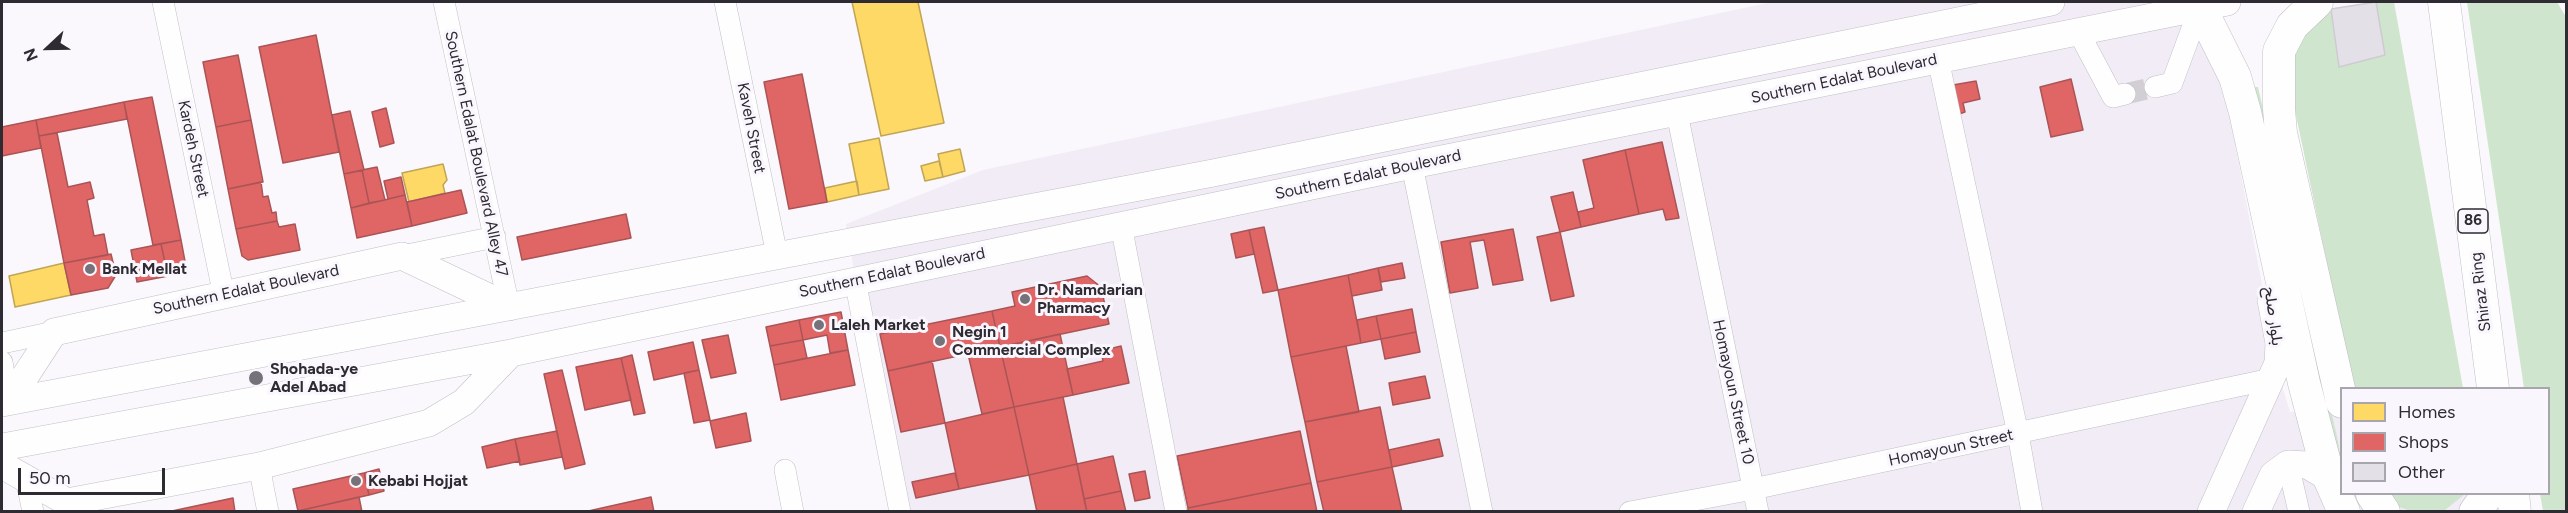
<!DOCTYPE html>
<meta charset="utf-8">
<style>
body{margin:0}
#map{position:relative;width:2568px;height:513px;overflow:hidden;background:#faf8fc;font-family:Figtree,sans-serif}
canvas{display:block}
.frame{position:absolute;inset:0;border:3px solid #2e2b32;pointer-events:none}
.legend{position:absolute;left:2340px;top:387px;width:210px;height:108px;box-sizing:border-box;background:#faf6fe;border:2px solid #a8a5ac;margin:0;padding:8px 10px;list-style:none;font-size:18px;color:#2e2b32}
.legend li{display:flex;align-items:center;gap:12px;height:30px}
.legend b{width:30px;border:2px solid #a8a5ac}
.north{position:absolute;left:18px;top:18px;width:60px;height:60px;-webkit-text-stroke:4px #faf6fe;paint-order:stroke;rotate:248deg;font-size:16px;font-weight:700;line-height:24px;text-align:center;color:#2e2b32}
.north::after{content:'';display:block;margin:auto;width:21px;height:27px;background:#2e2b32;clip-path:polygon(50% 0,100% 100%,50% 72%,0 100%)}
.scale{position:absolute;left:18px;top:468px;width:147px;height:27px;box-sizing:border-box;border:3px solid #2e2b32;border-top:0;padding-left:8px;font-size:18px;line-height:21px;white-space:nowrap;color:#2e2b32;-webkit-text-stroke:4px #faf6fe;paint-order:stroke}
</style>
<div id="map">
<canvas width="2568" height="513"></canvas>
<div class="frame"></div>
<ul class="legend">
<li><b style="height:16px;background:#ffd966"></b>Homes</li>
<li><b style="height:16px;background:#e06666"></b>Shops</li>
<li><b style="height:16px;background:#e4e0e8"></b>Other</li>
</ul>
<div class="north">N</div>
<div class="scale">50 m</div>
</div>
<script>
const g = document.querySelector('canvas').getContext('2d');
g.lineJoin = 'round';
function fillPath(path, color) { g.fillStyle = color; g.fill(path, 'evenodd'); }
const shape = rows => new Path2D(rows.map(r => 'M' + r).join(''));
function strokePath(path, color, width, dash) { g.strokeStyle = color; g.lineWidth = width; g.lineCap = dash ? 'butt' : 'round'; g.setLineDash(dash || []); g.stroke(path); }
function label(font, color, halo, rows, align = 'center') {
  g.font = font + ' Figtree,Vazirmatn,sans-serif'; g.lineWidth = 6; g.setLineDash([]); g.textBaseline = 'middle'; g.strokeStyle = halo; g.fillStyle = color; for (const [text, x, y, turn = 0] of rows) {
    g.save(); g.translate(x, y); g.rotate((+turn || 0) * Math.PI / 180); g.textAlign = isNaN(turn) ? turn : align; if (halo) g.strokeText(text, 0, 0); g.fillText(text, 0, 0); g.restore();
  }
}
fillPath(shape([
 [1772,2,2208,2,2280,379,2290,412,2341,410,2342,494,2474,494,2478,511,895,511,846,224,983,170]
]), '#f2ecf7');
fillPath(shape([
 [2375,2,2394,2,2463,388,2353,388,2288,77,2290,53,2323,11],
 [2467,2,2557,2,2566,17,2566,511,2543,511,2540,494,2548,494,2548,388,2524,388],
 [2252,87,2258,87,2338,441,2341,460,2341,482],
 [2386,494,2465,494,2445,510,2437,512,2411,511,2396,506]
]), '#d0e5cd');
const homes = shape([
 [852,2,918,2,944,123,881,136,852,2],
 [879,138,889,189,859,195,849,144,879,138],
 [960,149,965,171,943,177,938,154,960,149],
 [939,161,943,177,925,181,921,166,939,161],
 [443,164,447,180,443,185,445,193,409,202,402,173,443,164],
 [857,181,859,195,827,202,825,188,857,181],
 [64,263,71,295,15,307,9,276,64,263]
]);
fillPath(homes, '#ffd966');
strokePath(homes, '#c0a556', 1.5);
const shops = shape([
 [316,35,339,152,283,163,259,47,316,35],
 [238,55,251,120,216,127,203,62,238,55],
 [802,74,827,202,789,209,764,82,802,74],
 [2071,79,2083,130,2051,137,2040,87,2071,79],
 [1976,81,1980,99,1963,103,1965,112,1959,114,1953,85,1976,81],
 [152,97,181,240,153,245,124,102,152,97],
 [124,102,127,119,39,136,36,120,124,102],
 [386,108,394,143,380,147,372,112,386,108],
 [350,111,364,170,344,174,332,115,350,111],
 [36,120,41,148,2,156,2,127,36,120],
 [251,120,263,182,228,189,216,127,251,120],
 [57,133,68,187,90,182,94,198,87,200,94,236,104,234,108,255,64,263,39,136,57,133],
 [1662,142,1679,218,1666,220,1663,209,1639,214,1625,150,1662,142],
 [1625,150,1639,214,1581,227,1578,212,1594,208,1583,160,1625,150],
 [377,167,385,200,369,203,362,170,377,167],
 [362,170,369,203,351,208,344,174,362,170],
 [401,177,405,195,388,199,384,181,401,177],
 [261,182,263,197,268,196,272,213,276,212,277,221,236,229,228,189,261,182],
 [461,190,467,213,412,226,407,202,461,190],
 [1573,192,1581,227,1560,232,1551,197,1573,192],
 [405,195,412,226,357,238,351,208,405,195],
 [626,214,631,238,522,260,517,237,626,214],
 [277,221,279,227,295,224,300,250,248,260,242,256,236,229,277,221],
 [1264,227,1278,290,1263,293,1249,230,1264,227],
 [1513,229,1523,280,1493,285,1484,240,1470,242,1478,288,1450,293,1441,242,1513,229],
 [1249,230,1254,254,1236,258,1231,234,1249,230],
 [1560,232,1574,296,1551,301,1537,237,1560,232],
 [181,240,187,272,168,276,161,244,181,240],
 [161,244,168,276,137,282,131,250,161,244],
 [111,254,116,275,108,288,71,295,64,263,111,254],
 [1402,263,1405,278,1381,282,1378,268,1402,263],
 [1378,268,1382,290,1352,296,1348,275,1378,268],
 [1348,275,1361,343,1291,357,1278,290,1348,275],
 [1087,276,1101,287,1109,324,1000,347,992,311,1015,306,1012,292,1087,276],
 [1412,309,1416,332,1381,339,1376,316,1412,309],
 [992,311,1000,347,888,371,880,334,992,311],
 [841,312,848,350,830,353,827,335,803,340,799,320,841,312],
 [1376,316,1381,339,1361,343,1357,320,1376,316],
 [799,320,803,340,770,346,766,327,799,320],
 [1416,332,1420,352,1385,359,1381,339,1416,332],
 [1060,334,1073,395,1014,407,1000,347,1060,334],
 [728,335,736,373,711,378,702,340,728,335],
 [803,340,807,358,774,365,770,346,803,340],
 [693,342,699,370,654,380,648,352,693,342],
 [1121,346,1129,383,1073,395,1067,369,1103,361,1101,351,1121,346],
 [1346,346,1359,412,1305,422,1291,357,1346,346],
 [1000,347,1014,407,982,414,968,354,1000,347],
 [848,350,855,385,781,400,774,365,848,350],
 [632,355,645,413,634,415,621,358,632,355],
 [621,358,631,400,585,410,576,367,621,358],
 [932,361,945,423,901,432,888,371,932,361],
 [562,370,585,464,565,469,544,374,562,370],
 [699,370,710,420,694,423,684,373,699,370],
 [1425,376,1430,398,1393,405,1389,383,1425,376],
 [1063,397,1077,464,1029,475,1014,407,1063,397],
 [1014,407,1029,475,959,489,945,423,1014,407],
 [1380,407,1392,467,1317,482,1305,422,1380,407],
 [746,413,751,441,716,448,710,421,746,413],
 [557,431,562,457,520,465,515,439,557,431],
 [1300,431,1311,483,1188,508,1177,456,1300,431],
 [515,439,520,461,487,468,482,447,515,439],
 [1439,439,1443,456,1392,467,1389,450,1439,439],
 [1113,456,1121,491,1084,499,1077,464,1113,456],
 [1077,464,1087,512,1037,512,1029,475,1077,464],
 [1392,467,1402,512,1324,512,1317,482,1392,467],
 [379,469,384,491,369,495,364,473,379,469],
 [1145,471,1150,498,1135,501,1129,474,1145,471],
 [364,473,369,495,298,511,293,489,364,473],
 [955,473,959,489,916,498,912,482,955,473],
 [1311,483,1317,512,1188,512,1188,508,1311,483],
 [1121,491,1126,512,1087,512,1084,499,1121,491],
 [359,497,362,512,299,512,298,511,359,497],
 [651,497,654,512,584,512,651,497],
 [233,498,235,512,172,512,172,511,233,498]
]);
fillPath(shops, '#e06666');
strokePath(shops, '#ab5456', 1.5);
const building = shape([
 [2376,2,2385,55,2339,67,2331,9,2376,2]
]);
fillPath(building, '#e4e0e8');
strokePath(building, '#cecbd1', 1.5);
strokePath(shape([
 [2125,94,2155,87]
]), '#d1cfd4', 21, [21, 10]);
const minor = shape([
 [163,2,224,296],
 [444,2,509,307],
 [725,2,777,255],
 [2079,33,2113,97,2125,94],
 [1938,59,2018,434,2032,512],
 [2155,87,2172,83,2200,7],
 [1677,113,1758,512],
 [1412,165,1482,512],
 [1121,225,1176,512],
 [402,256,495,237],
 [855,280,900,512],
 [2,343,54,332],
 [2,362,9,401],
 [2288,464,2299,512],
 [259,466,268,512],
 [785,470,793,512],
 [26,478,33,512],
 [1630,512,1753,489,2271,379]
]);
const major = shape([
 [9,401,54,332,402,256,509,307],
 [2,403,1213,173,2051,2],
 [2,447,511,353,1412,165,2227,2],
 [2,465,67,502,259,466,429,423,464,402,511,353],
 [2211,512,2278,363,2279,343,2271,300],
 [2256,512,2273,475,2288,464,2307,465,2329,478]
]);
const highway = shape([
 [2317,2,2292,26,2279,51,2279,109,2281,133,2342,402],
 [2444,2,2493,388],
 [2200,7,2235,77,2245,112,2304,383,2329,478,2344,512],
 [2372,494,2384,512],
 [2513,494,2515,512],
 [2475,512,2488,494]
]);
strokePath(minor, '#c1bfc4', 22);
strokePath(major, '#c1bfc4', 28);
strokePath(highway, '#c1bfc4', 33);
strokePath(minor, '#fefeff', 21);
strokePath(major, '#fefeff', 27);
strokePath(highway, '#fefeff', 32);
for (const [x, y, r, color] of [
 [90,269,6,"#757379"],
 [1025,299,6,"#757379"],
 [819,325,6,"#757379"],
 [940,341,6,"#757379"],
 [256,378,8,"#757379"],
 [356,481,6,"#757379"]
]) { const dot = new Path2D(); dot.arc(x, y, r, 0, 2 * Math.PI); g.fillStyle = color; g.fill(dot); strokePath(dot, '#faf6fe', 2); }
for (const [x, y, w] of [
 [2473,221,30]
]) { const box = new Path2D(); box.roundRect(x - w / 2, y - 12, w, 24, 4.5); g.fillStyle = '#faf6fe'; g.fill(box); strokePath(box, '#2e2b32', 1.5); }
label('bold 15px', '#2e2b32', null, [
 ["86",2473,221]
]);
label('16px', '#2e2b32', '#faf6fe', [
 ["Southern Edalat Boulevard",1844,79,-12],
 ["Kaveh Street",751,128,79],
 ["Kardeh Street",193,149,78],
 ["Southern Edalat Boulevard Alley 47",476,154,78],
 ["Southern Edalat Boulevard",1368,175,-12],
 ["Southern Edalat Boulevard",892,273,-12],
 ["Southern Edalat Boulevard",246,290,-12],
 ["Shiraz Ring",2481,292,-97],
 ["بلوار صلح",2273,316,82],
 ["Homayoun Street 10",1733,392,78],
 ["Homayoun Street",1951,448,-12]
]);
label('bold 16px', '#2e2b32', '#faf6fe', [
 ["Bank Mellat",102,269],
 ["Dr. Namdarian",1037,290],
 ["Pharmacy",1037,308],
 ["Laleh Market",831,325],
 ["Negin 1",952,332],
 ["Commercial Complex",952,350],
 ["Shohada-ye",270,369],
 ["Adel Abad",270,387],
 ["Kebabi Hojjat",368,481]
], 'left');
</script>
